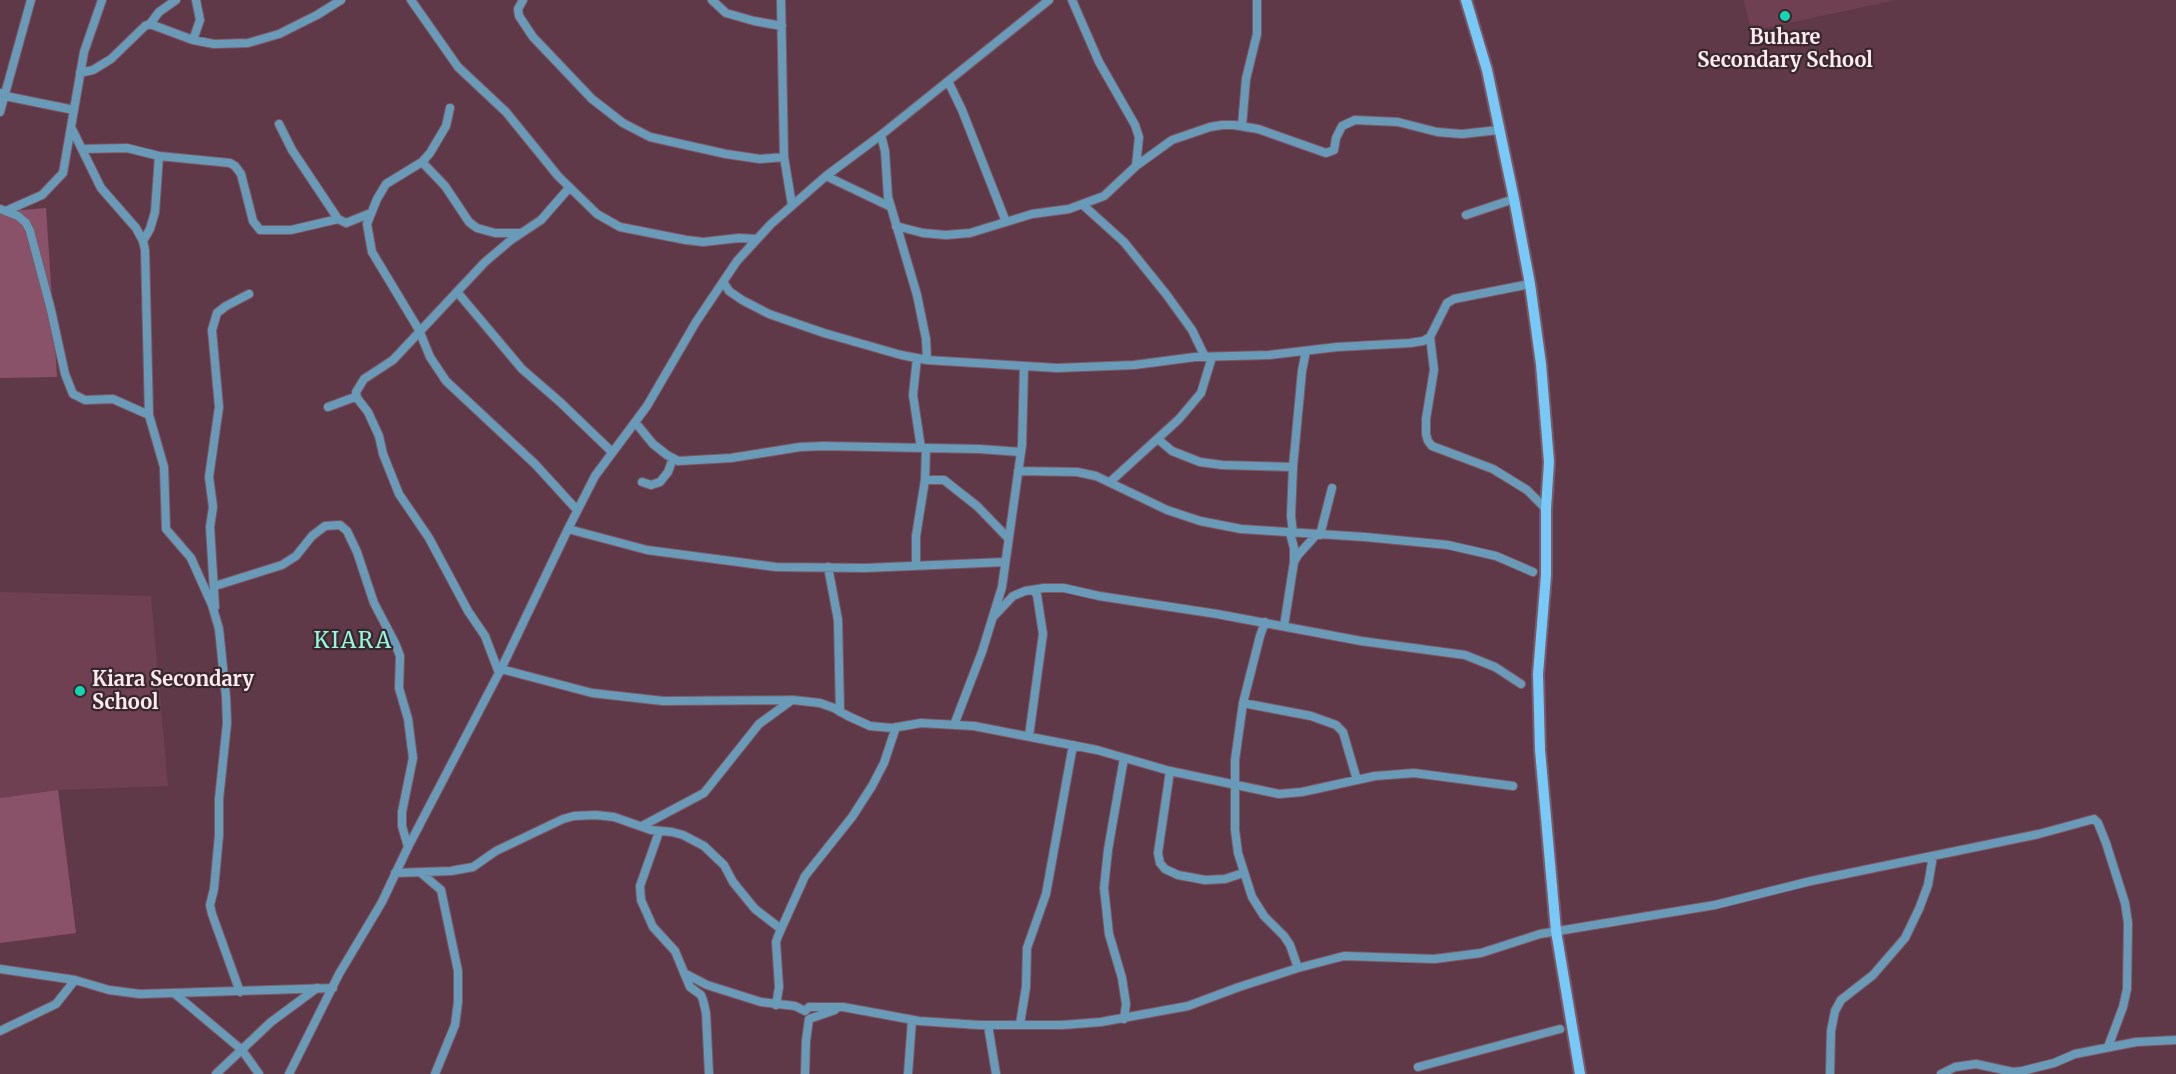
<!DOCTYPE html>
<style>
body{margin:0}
canvas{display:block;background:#5f3948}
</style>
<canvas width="2176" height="1074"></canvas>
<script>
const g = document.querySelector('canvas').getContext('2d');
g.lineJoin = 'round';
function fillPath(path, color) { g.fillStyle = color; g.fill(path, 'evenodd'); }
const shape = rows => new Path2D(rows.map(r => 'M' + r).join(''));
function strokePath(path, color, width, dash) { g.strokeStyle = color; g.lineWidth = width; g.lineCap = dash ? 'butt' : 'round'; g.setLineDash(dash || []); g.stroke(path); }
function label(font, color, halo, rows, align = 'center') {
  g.font = font + ' Merriweather,serif'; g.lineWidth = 4.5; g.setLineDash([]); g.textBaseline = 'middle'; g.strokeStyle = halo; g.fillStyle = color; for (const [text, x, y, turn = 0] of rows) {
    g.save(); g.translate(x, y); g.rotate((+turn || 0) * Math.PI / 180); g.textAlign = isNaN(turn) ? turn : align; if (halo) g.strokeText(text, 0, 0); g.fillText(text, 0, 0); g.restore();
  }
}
fillPath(shape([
 [1744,0,1896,0,1751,31],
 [0,592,151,596,168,786,58,790,0,798]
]), '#6e4052');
fillPath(shape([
 [46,208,57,377,0,378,0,212],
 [58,790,76,933,0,943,0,798]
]), '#8a5268');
const minor = shape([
 [411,0,458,67,506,112,558,176,597,214,620,227,686,240,703,242,739,238,756,239],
 [523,0,518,9,519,16,533,37,592,99,623,123,650,137,726,154,760,159,784,157],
 [712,0,726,13,754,21,782,26],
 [781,0,784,157,792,205],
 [1072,0,1099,62,1135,125,1139,137,1136,166],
 [150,24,159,12,176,0],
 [193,40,200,20,196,0],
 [80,73,93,70,111,59,145,26,150,24,193,40,214,44,248,43,279,34,317,15,341,0],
 [948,81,962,110,1006,222],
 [0,93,5,96,74,110],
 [450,108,446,126,430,153,422,162,386,184,377,199,367,224,372,252,419,330,430,357,446,381,535,464,577,510],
 [0,112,31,0],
 [279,124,292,150,338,219,346,223,371,213],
 [1242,126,1246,79,1257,34,1257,0],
 [72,129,101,188,136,228,143,241,145,250,149,415,164,467,166,529,191,558,212,605,219,629,226,697,227,723,219,799,219,835,214,889,210,905,212,914,240,992],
 [881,135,885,151,888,197,917,295,926,339,927,360],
 [82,149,127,148,159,156,230,163,235,166,241,174,253,221,260,230,291,230,338,219],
 [422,162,445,186,469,222,477,228,495,233,520,233],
 [826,176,891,207],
 [1083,205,1124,242,1166,294,1192,330,1205,357],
 [0,209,18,216,26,223,30,231,51,310,65,374,73,394,85,400,113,399,149,415],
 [8,210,42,195,63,173,84,52,102,0],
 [1466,215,1514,199],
 [896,226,923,233,946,235,970,233,1032,214,1069,209,1104,196,1136,166,1172,140,1210,127,1222,125,1234,125,1258,129,1326,153,1334,150,1336,138,1342,126,1355,120,1398,122,1437,132,1462,134,1499,130],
 [143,241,150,229,155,212,159,156],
 [724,283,729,291,742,300,769,314,824,333,901,355,927,360,1057,368,1134,365,1195,357,1269,355,1337,347,1410,343,1423,341,1430,337,1447,303,1454,299,1530,284],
 [458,293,522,369,560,402,612,452],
 [1430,337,1434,370,1426,419,1426,434,1428,441,1432,446,1493,469,1527,490,1546,509],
 [917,358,913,395,921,448],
 [328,407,355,397,356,395],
 [635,422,653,444,667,455,678,461,731,458,800,447,824,446,979,449,1021,452],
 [1159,440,1172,451,1200,462,1222,465,1293,467],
 [1018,471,1077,472,1096,476,1167,510,1200,521,1241,529,1365,537,1448,545,1496,556,1533,572],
 [925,480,944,480,977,506,1008,538],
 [642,482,651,485,660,482,668,472,673,458],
 [1110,482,1179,419,1201,393,1212,357],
 [568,529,647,550,776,567,865,568,1005,562],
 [1290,533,1294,548,1294,561],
 [1293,533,1291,516,1293,467,1302,371,1306,351],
 [1320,535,1332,488],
 [916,564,916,536,925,480,926,448],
 [828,567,838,620,840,712],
 [215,586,282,565,296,556,312,536,325,526,340,525,347,531,357,552,374,603,395,643,400,656,399,688,408,719,413,758,402,812,402,826,408,847],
 [215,607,210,527,213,507,209,477,219,407,212,330,217,313,226,306,249,294],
 [994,616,1013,596,1025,591,1044,588,1064,588,1099,596,1217,614,1361,641,1465,655,1495,667,1521,684],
 [1265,622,1260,636,1243,703,1235,760,1235,830,1238,853,1252,897,1264,916,1284,936,1290,945,1298,968],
 [1284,626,1294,562,1298,555,1317,534],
 [501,669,592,693,663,701,793,700,820,703,834,708,848,716,870,726,892,728,921,723,974,726,1097,750,1170,771,1279,794,1302,792,1375,776,1414,773,1513,786],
 [499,673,485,636,468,611,429,538,399,494,383,454,379,436,368,412,357,398,356,392,364,379,393,360,485,262,511,240,541,220,569,188],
 [1243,703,1311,716,1336,725,1343,732,1357,780],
 [954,725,982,652,1002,587,1022,445,1024,366],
 [1029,736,1043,634,1037,595,1033,590],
 [1170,771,1158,853,1160,863,1165,869,1178,875,1205,880,1225,879,1243,873],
 [642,826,704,793,759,724,792,700],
 [659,832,640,886,641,900,653,927,675,951,690,987,701,995,703,1000,706,1013,709,1074],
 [395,873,451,871,473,867,496,851,563,819,574,816,596,815,614,817,651,830,672,832,683,835,704,846,724,865,733,882,755,909,781,929],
 [421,873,441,890,458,971,458,1002,455,1025,435,1074],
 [0,969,75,980,109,990,140,994,333,988],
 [684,973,707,985,761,1002,795,1006,805,1011,809,1007,843,1007,919,1021,979,1025,1062,1025,1101,1022,1188,1006,1239,987,1298,968,1344,956,1434,959,1481,953,1540,934,1715,905,1811,881,2039,834,2094,819,2098,823,2106,843,2125,903,2128,923,2127,989,2123,1007,2108,1047],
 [174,993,242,1050,259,1074],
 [776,1005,779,987,776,942,778,936,805,876,852,817,872,786,884,763,896,727],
 [1124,1019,1126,1004,1122,978,1109,934,1104,888,1108,850,1124,758],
 [1020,1024,1026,987,1027,948,1046,894,1073,745],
 [988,1025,996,1074],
 [0,1031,56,1004,75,980],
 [1418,1067,1560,1029],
 [216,1074,271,1022,317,988],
 [289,1074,339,974,382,902,408,847,501,669,568,529,595,476,647,406,696,322,737,261,771,224,826,176,881,135,1049,0],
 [805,1074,806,1041,809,1019,835,1010],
 [908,1074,912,1020],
 [1830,1074,1831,1031,1835,1011,1841,1000,1873,975,1905,938,1919,909,1928,885,1933,856],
 [1941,1074,1955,1067,1976,1064,2013,1072,2022,1071,2054,1063,2075,1054,2136,1042,2176,1040]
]);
const secondary = shape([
 [1466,0,1487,70,1514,199,1530,284,1541,364,1549,462,1546,509,1546,575,1538,674,1540,750,1556,931,1580,1074]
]);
strokePath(minor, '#7c5966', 10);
strokePath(secondary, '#7c5966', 14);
strokePath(minor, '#699bb8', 8);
strokePath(secondary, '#78c9f8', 10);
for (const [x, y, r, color] of [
 [1785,16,6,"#16d5b3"],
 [80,691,6,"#16d5b3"]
]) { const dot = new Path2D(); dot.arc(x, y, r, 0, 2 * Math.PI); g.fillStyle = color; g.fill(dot); strokePath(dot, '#39272d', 2); }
label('bold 20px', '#feeaf0', '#39272d', [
 ["Buhare",1785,38],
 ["Secondary School",1785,61],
 ["Kiara Secondary",92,680,"left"],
 ["School",92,703,"left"]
]);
g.letterSpacing = '1.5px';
label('22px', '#95f7dd', '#39272d', [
 ["KIARA",353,642]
]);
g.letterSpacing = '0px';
</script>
